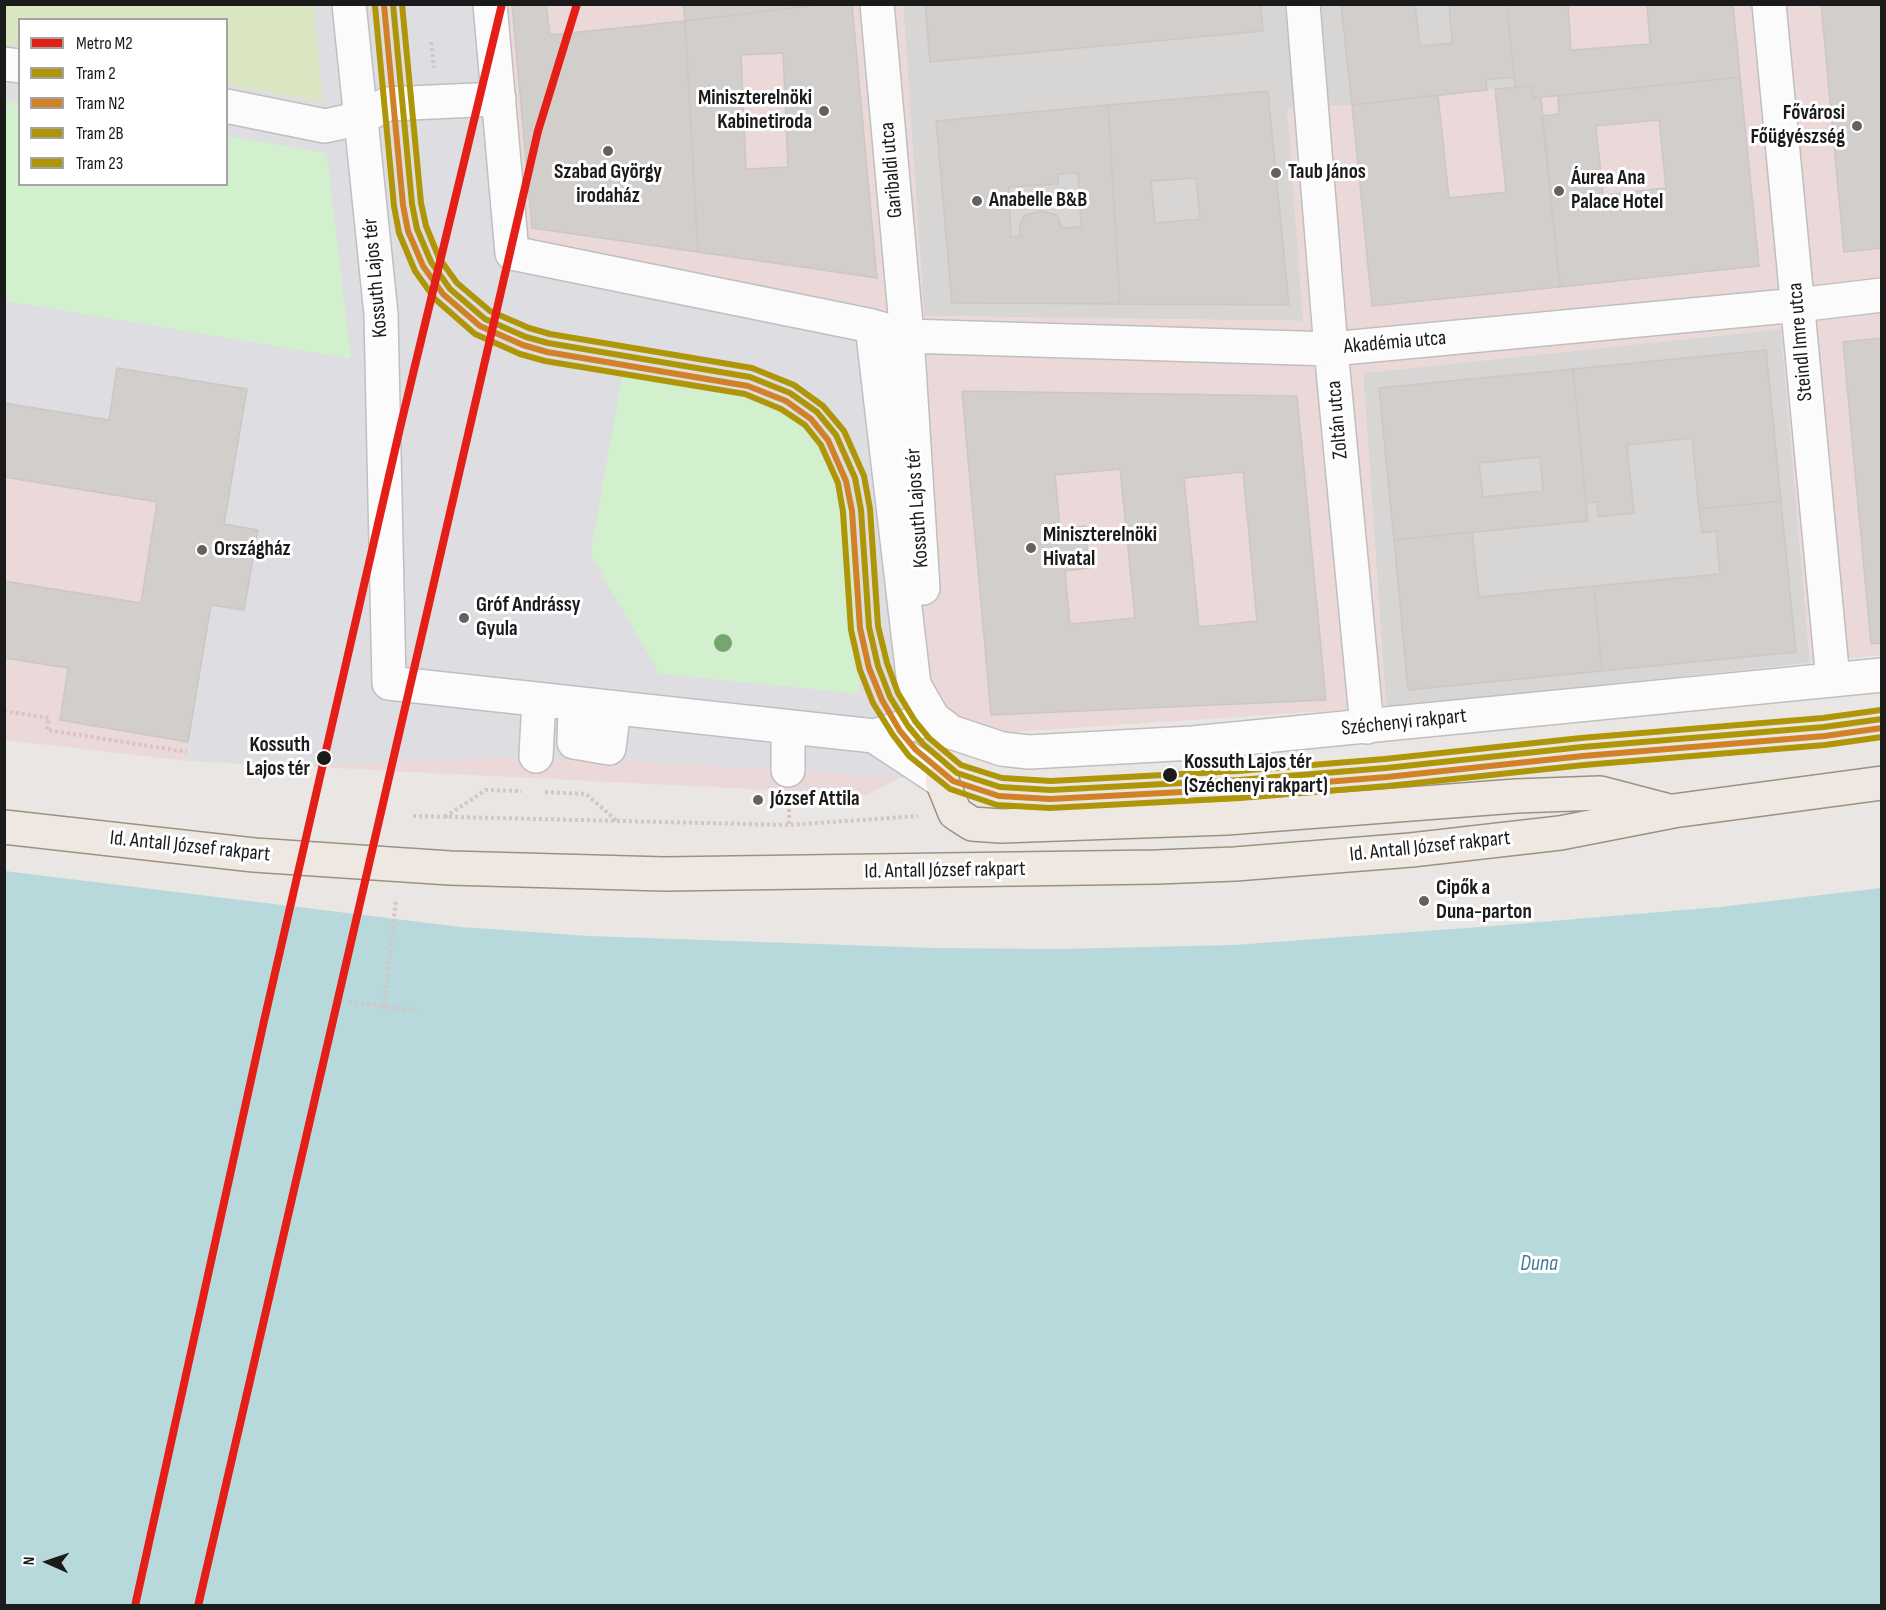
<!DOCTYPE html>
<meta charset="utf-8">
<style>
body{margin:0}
#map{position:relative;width:1886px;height:1610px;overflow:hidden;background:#e9e6e3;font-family:"Sofia Sans Condensed",sans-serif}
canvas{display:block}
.frame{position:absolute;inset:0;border:6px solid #1b1b1b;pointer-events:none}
.legend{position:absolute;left:18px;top:18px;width:210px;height:168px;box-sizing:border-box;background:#fff;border:2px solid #a4a4a4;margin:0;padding:8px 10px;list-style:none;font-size:18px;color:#1b1b1b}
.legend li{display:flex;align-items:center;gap:12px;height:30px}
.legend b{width:30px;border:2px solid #a4a4a4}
.north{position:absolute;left:18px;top:1532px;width:60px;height:60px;-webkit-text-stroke:4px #fff;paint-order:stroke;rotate:273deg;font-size:16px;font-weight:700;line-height:24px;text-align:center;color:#1b1b1b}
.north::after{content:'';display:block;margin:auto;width:21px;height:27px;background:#1b1b1b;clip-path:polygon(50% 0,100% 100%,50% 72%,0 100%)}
</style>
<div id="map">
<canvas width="1886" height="1610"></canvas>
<div class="frame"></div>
<ul class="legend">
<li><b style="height:8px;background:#e41f18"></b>Metro M2</li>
<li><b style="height:8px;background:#af9609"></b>Tram 2</li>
<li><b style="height:8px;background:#d18227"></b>Tram N2</li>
<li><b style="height:8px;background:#af9609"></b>Tram 2B</li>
<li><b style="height:8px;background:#af9609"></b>Tram 23</li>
</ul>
<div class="north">N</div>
</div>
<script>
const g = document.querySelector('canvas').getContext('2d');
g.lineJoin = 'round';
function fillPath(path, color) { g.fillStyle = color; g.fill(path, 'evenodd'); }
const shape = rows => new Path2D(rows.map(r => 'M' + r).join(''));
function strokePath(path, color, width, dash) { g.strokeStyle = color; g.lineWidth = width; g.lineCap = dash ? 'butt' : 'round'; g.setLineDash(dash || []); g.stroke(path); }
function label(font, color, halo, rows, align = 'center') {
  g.font = font + ' "Sofia Sans Condensed",sans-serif'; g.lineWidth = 6; g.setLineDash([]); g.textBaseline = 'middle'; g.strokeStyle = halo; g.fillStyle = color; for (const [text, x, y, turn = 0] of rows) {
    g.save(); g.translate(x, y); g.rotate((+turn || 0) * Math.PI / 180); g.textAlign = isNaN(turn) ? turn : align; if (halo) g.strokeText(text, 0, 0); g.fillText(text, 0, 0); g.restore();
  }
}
fillPath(shape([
 [903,5,1507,5,1515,87,1352,105,1288,109,1304,321,924,316],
 [1781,329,1810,663,1386,707,1363,373]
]), '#d8d6d5');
fillPath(shape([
 [5,5,903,5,924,316,1303,321,1287,109,1352,105,1515,87,1507,5,1881,5,1881,655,1810,663,1781,329,1363,373,1386,707,982,734,867,795,179,760,5,740],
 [20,20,226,20,226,184,20,184]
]), '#ebd9da');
fillPath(shape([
 [4,5,314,5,323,103,227,85,226,20,20,20,19,46,5,44]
]), '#dae6c1');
fillPath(shape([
 [4,100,19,102,20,184,226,184,227,136,327,152,352,359,5,301],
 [622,376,778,402,813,431,835,466,849,511,860,694,659,674,590,554]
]), '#d2efce');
fillPath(shape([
 [314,5,490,5,512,253,872,326,942,781,788,770,536,756,288,766,186,761,211,605,244,610,258,530,224,524,247,389,117,368,109,420,5,403,4,301,351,359,327,153,227,136,227,85,323,102],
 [622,376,778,402,813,431,835,466,849,511,860,694,659,674,590,554],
 [4,44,19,46,19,102,5,100]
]), '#dedde2');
fillPath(shape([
 [5,871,461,927,589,936,932,948,1060,949,1234,945,1480,927,1720,907,1881,888,1881,1605,5,1605]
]), '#b7d9dc');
const building = shape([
 [512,4,546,4,550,35,685,21,698,252,532,228,512,4],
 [683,4,825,4,685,21,683,4],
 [825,4,852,4,877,278,698,252,685,21,825,4],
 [783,53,788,167,746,169,741,55,783,53],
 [925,4,1261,4,1263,31,930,62,925,4],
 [1341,4,1415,4,1420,46,1452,43,1449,4,1507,4,1514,77,1486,80,1487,90,1352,105,1341,4],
 [1507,4,1568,4,1571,50,1650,44,1647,4,1733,4,1740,77,1533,98,1531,86,1515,87,1507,4],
 [1821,4,1882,4,1882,248,1844,252,1821,4],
 [1740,77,1759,266,1560,287,1542,116,1559,114,1558,96,1740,77],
 [1659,120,1666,188,1603,195,1596,126,1659,120],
 [1531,86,1533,98,1541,97,1560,287,1372,306,1352,105,1438,95,1449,198,1506,192,1495,89,1531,86],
 [1268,91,1289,305,1120,304,1108,105,1268,91],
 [1196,178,1200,219,1155,223,1151,181,1196,178],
 [1108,105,1120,304,952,303,936,121,1108,105],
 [1078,173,1081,227,1062,228,1057,215,1041,211,1025,215,1019,227,1021,236,1011,237,1009,187,1058,184,1058,174,1078,173],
 [1882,338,1882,643,1871,644,1843,342,1882,338],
 [1766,350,1781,501,1699,509,1692,438,1627,445,1634,513,1598,517,1597,502,1586,503,1573,369,1766,350],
 [117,368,247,389,224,524,258,530,244,610,211,605,188,742,60,720,68,668,4,658,4,581,141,603,157,502,4,477,4,403,109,420,117,368],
 [1573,369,1588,521,1394,540,1379,388,1573,369],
 [1540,457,1543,491,1483,497,1479,463,1540,457],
 [962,391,1297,396,1326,700,991,715,962,391],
 [1120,469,1135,618,1070,624,1065,571,1089,568,1085,526,1060,529,1055,475,1120,469],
 [1243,472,1257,621,1199,627,1184,478,1243,472],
 [1781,501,1796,652,1602,671,1594,586,1720,574,1716,531,1702,533,1699,509,1781,501],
 [1472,532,1479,597,1594,586,1602,671,1408,690,1394,540,1472,532]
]);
fillPath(building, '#d1cecc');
strokePath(building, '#ccc7c4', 1.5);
const minor = shape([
 [349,4,381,314,389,683,874,736,942,781],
 [490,4,512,253,872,326,907,336,1331,349,1798,305,1882,295],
 [877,4,907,336,923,588],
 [1303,4,1331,349,1367,727],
 [1769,4,1833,680],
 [4,64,20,66],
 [226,106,325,126,361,118,387,104,499,99],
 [872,326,914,685,933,718,951,732,1002,749,1029,752,1193,743,1882,675],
 [575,711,613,716,609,748,574,742,575,711],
 [788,727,788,770],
 [874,736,933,718],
 [536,756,539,700]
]);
const major = shape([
 [942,781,955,813,972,824,1001,826,1226,818,1516,796,1600,793,1665,810],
 [4,827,254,855,450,868,664,874,1157,867,1235,864,1411,850,1560,833,1673,811,1882,783]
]);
strokePath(minor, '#c0bfbe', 36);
strokePath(major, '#9e9081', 36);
strokePath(shape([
 [431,42,434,68],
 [4,711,49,718,47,730,187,752],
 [545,792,586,794,617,821],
 [789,803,789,825],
 [413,816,789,825,918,816],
 [445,817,486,790,522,791],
 [349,1002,418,1011],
 [384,1006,396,900]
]), '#d5c5c5', 4, [3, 3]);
strokePath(minor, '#fcfbfb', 33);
strokePath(major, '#efe8e2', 33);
strokePath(shape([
 [393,4,412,204,417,229,431,262,450,289,485,319,526,337,548,343,750,377,790,393,817,412,836,435,855,478,861,510,869,627,878,666,890,697,908,726,923,744,957,773,1000,787,1051,790,1239,780,1386,768,1582,747,1824,727,1882,719]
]), '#af9609', 6);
strokePath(shape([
 [384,5,403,205,408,231,423,266,443,294,480,326,523,345,547,352,748,386,786,401,811,419,828,440,846,481,852,511,860,628,869,668,882,700,900,731,916,750,953,781,999,796,1050,799,1239,789,1387,777,1583,756,1825,736,1882,728]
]), '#d18227', 6);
strokePath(shape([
 [402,4,421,203,426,226,439,258,457,283,490,311,529,328,550,334,752,368,794,385,823,406,844,431,864,476,870,509,878,626,887,663,898,693,915,721,929,738,961,765,1002,778,1051,781,1238,771,1385,759,1581,738,1823,718,1881,710]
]), '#af9609', 6);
strokePath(shape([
 [375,6,394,206,399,233,415,271,435,299,475,334,520,354,545,361,745,394,781,409,805,425,821,445,838,483,843,512,851,630,860,670,873,703,893,735,909,756,950,789,997,805,1050,808,1240,798,1388,786,1584,765,1825,745,1882,737]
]), '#af9609', 6);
strokePath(shape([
 [135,1606,264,1021,400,428,502,4],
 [198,1606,538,131,577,4]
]), '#e41f18', 8);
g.fillStyle = '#74a66e';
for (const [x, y] of [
 [723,643]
]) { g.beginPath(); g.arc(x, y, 9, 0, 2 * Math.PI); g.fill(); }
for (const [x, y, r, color] of [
 [824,111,6,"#636261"],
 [1857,126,6,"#636261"],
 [608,151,6,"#636261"],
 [1276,173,6,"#636261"],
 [1559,191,6,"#636261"],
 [977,201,6,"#636261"],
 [1031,548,6,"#636261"],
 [202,550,6,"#636261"],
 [464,618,6,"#636261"],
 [324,758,8,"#1b1b1b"],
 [1170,775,8,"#1b1b1b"],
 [758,800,6,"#636261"],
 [1424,901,6,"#636261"]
]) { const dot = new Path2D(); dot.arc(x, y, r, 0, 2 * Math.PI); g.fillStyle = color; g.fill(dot); strokePath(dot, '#fff', 2); }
label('bold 21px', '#1b1b1b', '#fff', [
 ["Miniszterelnöki",812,99,"right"],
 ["Kabinetiroda",812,123,"right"],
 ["Fővárosi",1845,114,"right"],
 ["Főügyészség",1845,138,"right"],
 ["Szabad György",608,173,"center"],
 ["irodaház",608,197,"center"],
 ["Taub János",1288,173],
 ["Áurea Ana",1571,179],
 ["Palace Hotel",1571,203],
 ["Anabelle B&B",989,201],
 ["Miniszterelnöki",1043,536],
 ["Hivatal",1043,560],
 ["Országház",214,550],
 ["Gróf Andrássy",476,606],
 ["Gyula",476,630],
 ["József Attila",770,800],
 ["Cipők a",1436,889],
 ["Duna-parton",1436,913]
], 'left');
label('21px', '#1b1b1b', '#fff', [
 ["Garibaldi utca",892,170,-95],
 ["Kossuth Lajos tér",376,278,-95],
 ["Steindl Imre utca",1801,342,-95],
 ["Akadémia utca",1395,343,-5],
 ["Zoltán utca",1338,420,-95],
 ["Kossuth Lajos tér",918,508,-94],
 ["Széchenyi rakpart",1404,723,-6],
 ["Id. Antall József rakpart",190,847,6],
 ["Id. Antall József rakpart",1430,847,-6],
 ["Id. Antall József rakpart",945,871,-1]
]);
label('bold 21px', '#1b1b1b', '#fff', [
 ["Kossuth",310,746],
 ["Lajos tér",310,770],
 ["Kossuth Lajos tér",1184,763,"left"],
 ["(Széchenyi rakpart)",1184,787,"left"]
], 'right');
label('italic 22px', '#467896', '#fff', [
 ["Duna",1539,1264]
]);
</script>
